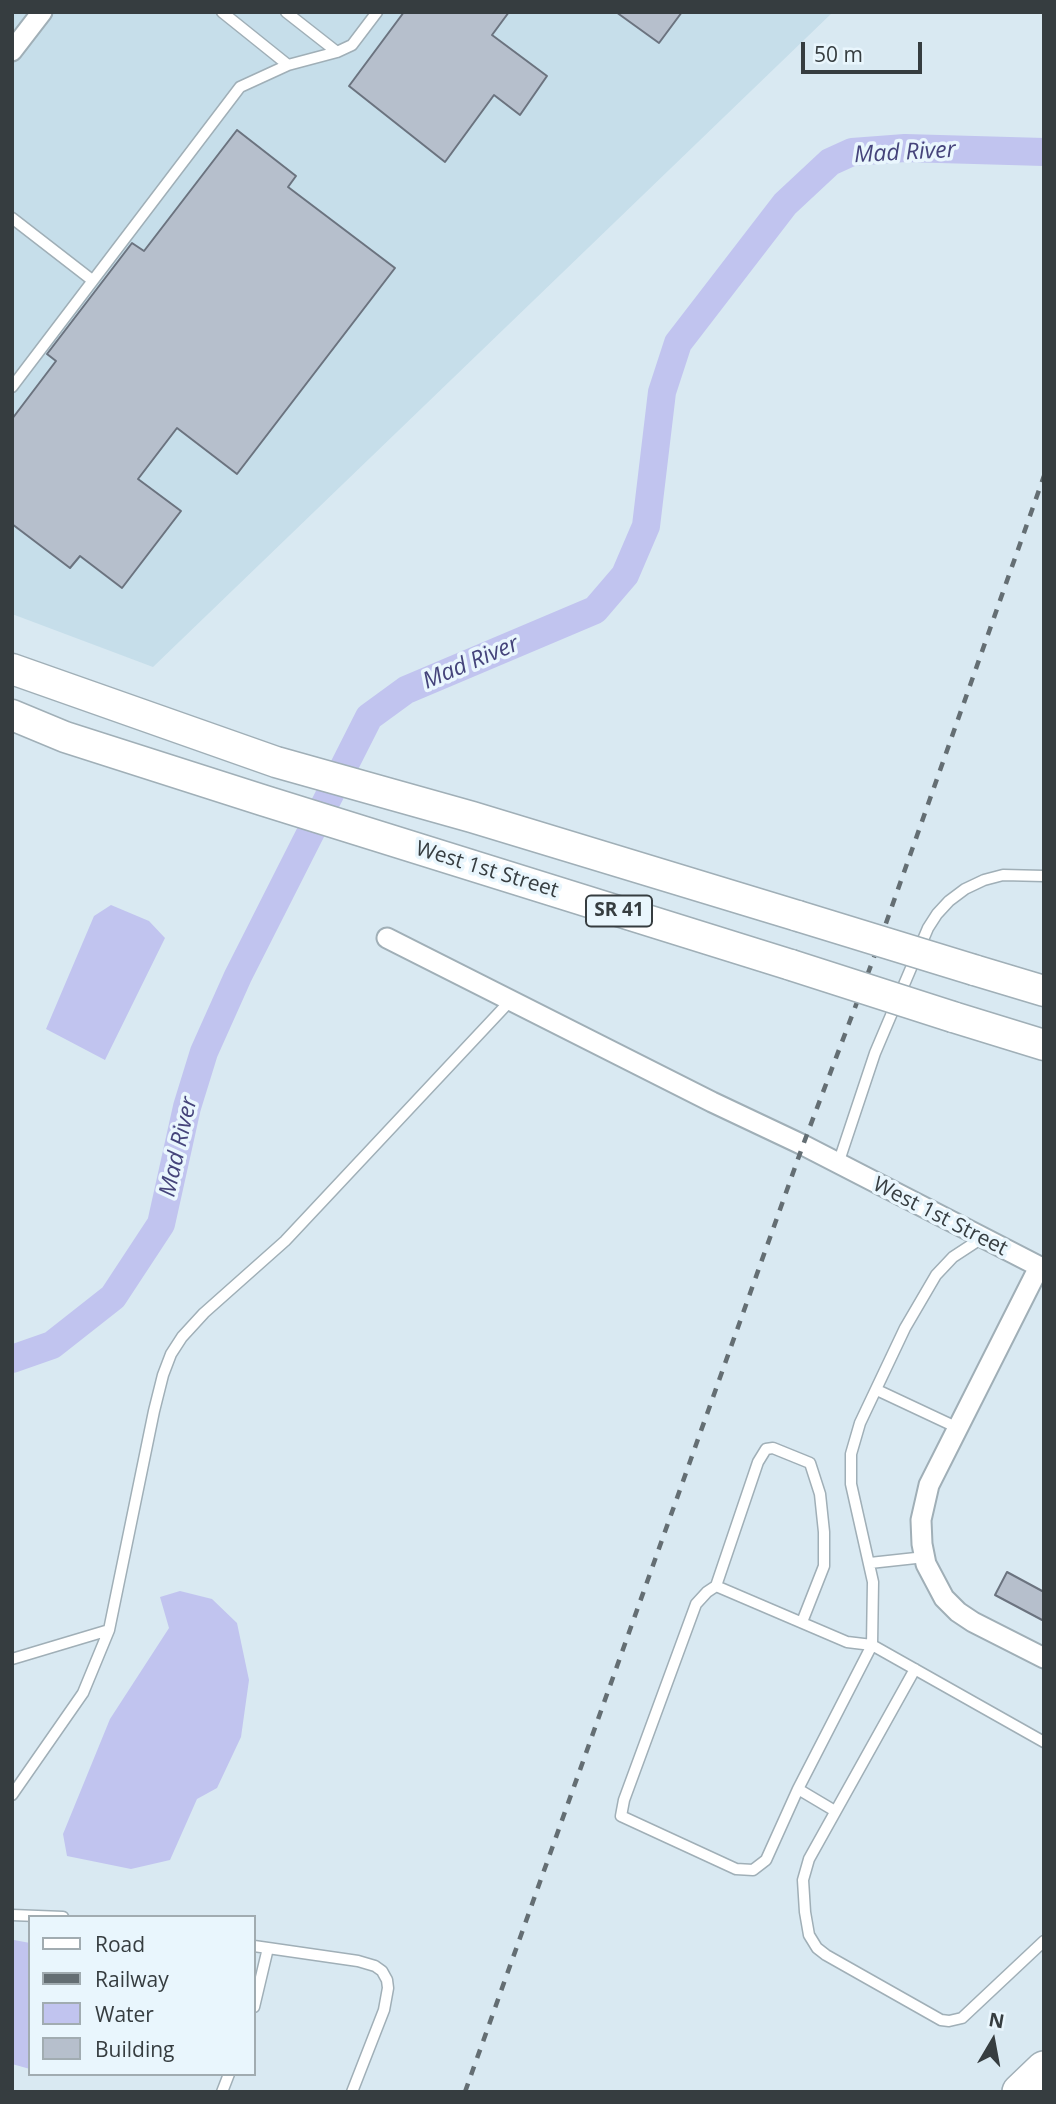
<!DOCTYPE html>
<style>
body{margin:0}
#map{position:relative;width:1056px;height:2104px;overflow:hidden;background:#d9e9f2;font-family:"Open Sans",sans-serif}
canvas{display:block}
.frame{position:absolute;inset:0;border:14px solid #363d40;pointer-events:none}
.legend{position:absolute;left:28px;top:1915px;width:228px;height:161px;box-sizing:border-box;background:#e9f6fd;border:2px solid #a1acb1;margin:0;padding:9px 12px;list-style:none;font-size:21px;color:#363d40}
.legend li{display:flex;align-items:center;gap:14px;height:35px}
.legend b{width:35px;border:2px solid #a1acb1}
.north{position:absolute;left:958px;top:2006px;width:70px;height:70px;-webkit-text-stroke:5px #e9f6fd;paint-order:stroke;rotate:10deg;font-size:19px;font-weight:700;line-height:28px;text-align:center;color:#363d40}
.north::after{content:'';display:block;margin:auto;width:24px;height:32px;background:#363d40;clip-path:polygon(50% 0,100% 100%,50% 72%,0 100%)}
.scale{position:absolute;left:801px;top:42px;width:121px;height:32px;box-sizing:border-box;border:4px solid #363d40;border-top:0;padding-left:9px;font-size:21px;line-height:24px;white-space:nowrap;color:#363d40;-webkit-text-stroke:5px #e9f6fd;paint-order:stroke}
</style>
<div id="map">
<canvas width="1056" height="2104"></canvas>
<div class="frame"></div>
<ul class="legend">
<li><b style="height:9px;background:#fff"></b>Road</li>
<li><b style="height:9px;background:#646e73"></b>Railway</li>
<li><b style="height:19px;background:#c1c4ef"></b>Water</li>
<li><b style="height:19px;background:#b6bfcc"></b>Building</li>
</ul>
<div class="north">N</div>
<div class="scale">50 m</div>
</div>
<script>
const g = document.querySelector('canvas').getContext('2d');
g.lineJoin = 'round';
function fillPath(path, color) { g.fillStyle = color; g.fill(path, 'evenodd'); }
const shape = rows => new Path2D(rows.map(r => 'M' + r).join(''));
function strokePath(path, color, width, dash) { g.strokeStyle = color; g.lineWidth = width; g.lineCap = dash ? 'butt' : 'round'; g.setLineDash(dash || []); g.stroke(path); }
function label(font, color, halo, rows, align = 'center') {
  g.font = font + ' "Open Sans",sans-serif'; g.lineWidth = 7; g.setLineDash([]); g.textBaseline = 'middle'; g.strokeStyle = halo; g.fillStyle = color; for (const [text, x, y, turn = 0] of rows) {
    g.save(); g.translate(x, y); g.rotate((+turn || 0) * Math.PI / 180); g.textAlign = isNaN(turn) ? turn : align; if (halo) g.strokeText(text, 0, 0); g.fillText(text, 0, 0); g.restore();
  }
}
fillPath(shape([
 [12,12,833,12,153,667,12,614]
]), '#c6deea');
fillPath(shape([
 [111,905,149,921,165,938,105,1060,46,1029,94,916],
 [180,1591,212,1599,237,1623,249,1680,241,1737,217,1788,197,1799,170,1860,131,1869,67,1856,63,1834,110,1719,169,1628,160,1597],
 [14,1940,30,1943,30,2069,12,2064,12,1942]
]), '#c1c4ef');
strokePath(shape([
 [12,1359,52,1345,113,1297,161,1224,187,1107,204,1052,238,976,369,717,406,690,595,610,625,575,646,526,662,392,678,343,785,204,830,162,852,152,905,148,1044,152]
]), '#c1c4ef', 28);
const building = shape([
 [404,12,509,12,492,35,547,76,520,115,494,95,445,162,349,86,404,12],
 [616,12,682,12,659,43,616,12],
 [237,130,296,176,288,187,395,268,237,474,177,428,138,479,181,511,122,588,80,556,70,568,12,524,12,419,56,361,47,354,132,243,144,251,237,130],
 [1007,1572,1044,1592,1044,1621,995,1595,1007,1572]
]);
fillPath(building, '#b6bfcc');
strokePath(building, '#6b737f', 2);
const lane = shape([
 [222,12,288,65,337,52,352,45,377,12],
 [286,12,337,52],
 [12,218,92,280],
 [12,387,240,87,288,65],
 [838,1164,875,1053,928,928,937,914,949,901,965,889,984,880,1003,875,1044,876],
 [982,1238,953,1257,936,1275,905,1328,860,1423,851,1454,851,1484,873,1582,872,1645,1044,1742],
 [877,1390,958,1428],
 [870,1563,925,1557],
 [716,1586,847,1642,872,1645,798,1789],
 [802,1622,824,1566,824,1532,820,1494,810,1463,773,1448,766,1449,758,1462,716,1586,707,1592,696,1604,624,1800,621,1816,736,1869,753,1870,766,1860,798,1789,835,1811],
 [12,1659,109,1630],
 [915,1669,809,1859,803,1880,805,1912,809,1935,817,1948,826,1955,941,2020,949,2021,962,2018,1044,1941],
 [12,1795,83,1693,109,1630,154,1411,163,1375,171,1354,182,1337,204,1313,285,1241,511,1000],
 [12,1915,63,1917],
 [254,1946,358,1961,375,1966,382,1971,387,1980,388,1988,384,2010,352,2092],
 [254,2007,268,1948],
 [222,2092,229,2074]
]);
const street = shape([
 [12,51,42,12],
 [387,938,712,1102,803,1145,1044,1269],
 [1039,1267,929,1485,921,1520,922,1544,926,1564,944,1598,958,1612,973,1622,1044,1658]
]);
const primary = shape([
 [12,669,276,762,472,817,798,916],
 [12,715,65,737,262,800,791,965],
 [974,970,1044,991],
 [953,1017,1044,1045]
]);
const highway = shape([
 [1020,2092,1044,2069]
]);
strokePath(lane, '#a0afb7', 13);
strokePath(street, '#a0afb7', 23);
strokePath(primary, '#a0afb7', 33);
strokePath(highway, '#a0afb7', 38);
strokePath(lane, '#fff', 10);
strokePath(street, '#fff', 19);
strokePath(primary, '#fff', 30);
strokePath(highway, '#fff', 35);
strokePath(shape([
 [465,2092,803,1145,873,960,1044,476]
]), '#646e73', 4.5, [9, 9]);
const primaryBridge = shape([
 [798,916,974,970],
 [791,965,953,1017]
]);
strokePath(primaryBridge, '#a0afb7', 33, []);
strokePath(primaryBridge, '#fff', 30);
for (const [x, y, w] of [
 [619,911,66]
]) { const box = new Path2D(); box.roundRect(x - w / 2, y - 15.5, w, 31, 5); g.fillStyle = '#e9f6fd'; g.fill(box); strokePath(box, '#363d40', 2); }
label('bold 19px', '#363d40', null, [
 ["SR 41",619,911]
]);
label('21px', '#363d40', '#e9f6fd', [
 ["West 1st Street",487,870,17],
 ["West 1st Street",940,1217,27]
]);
label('italic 23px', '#45447b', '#e9f6fd', [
 ["Mad River",905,153,-3],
 ["Mad River",471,663,-23],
 ["Mad River",179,1147,-77]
]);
</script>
